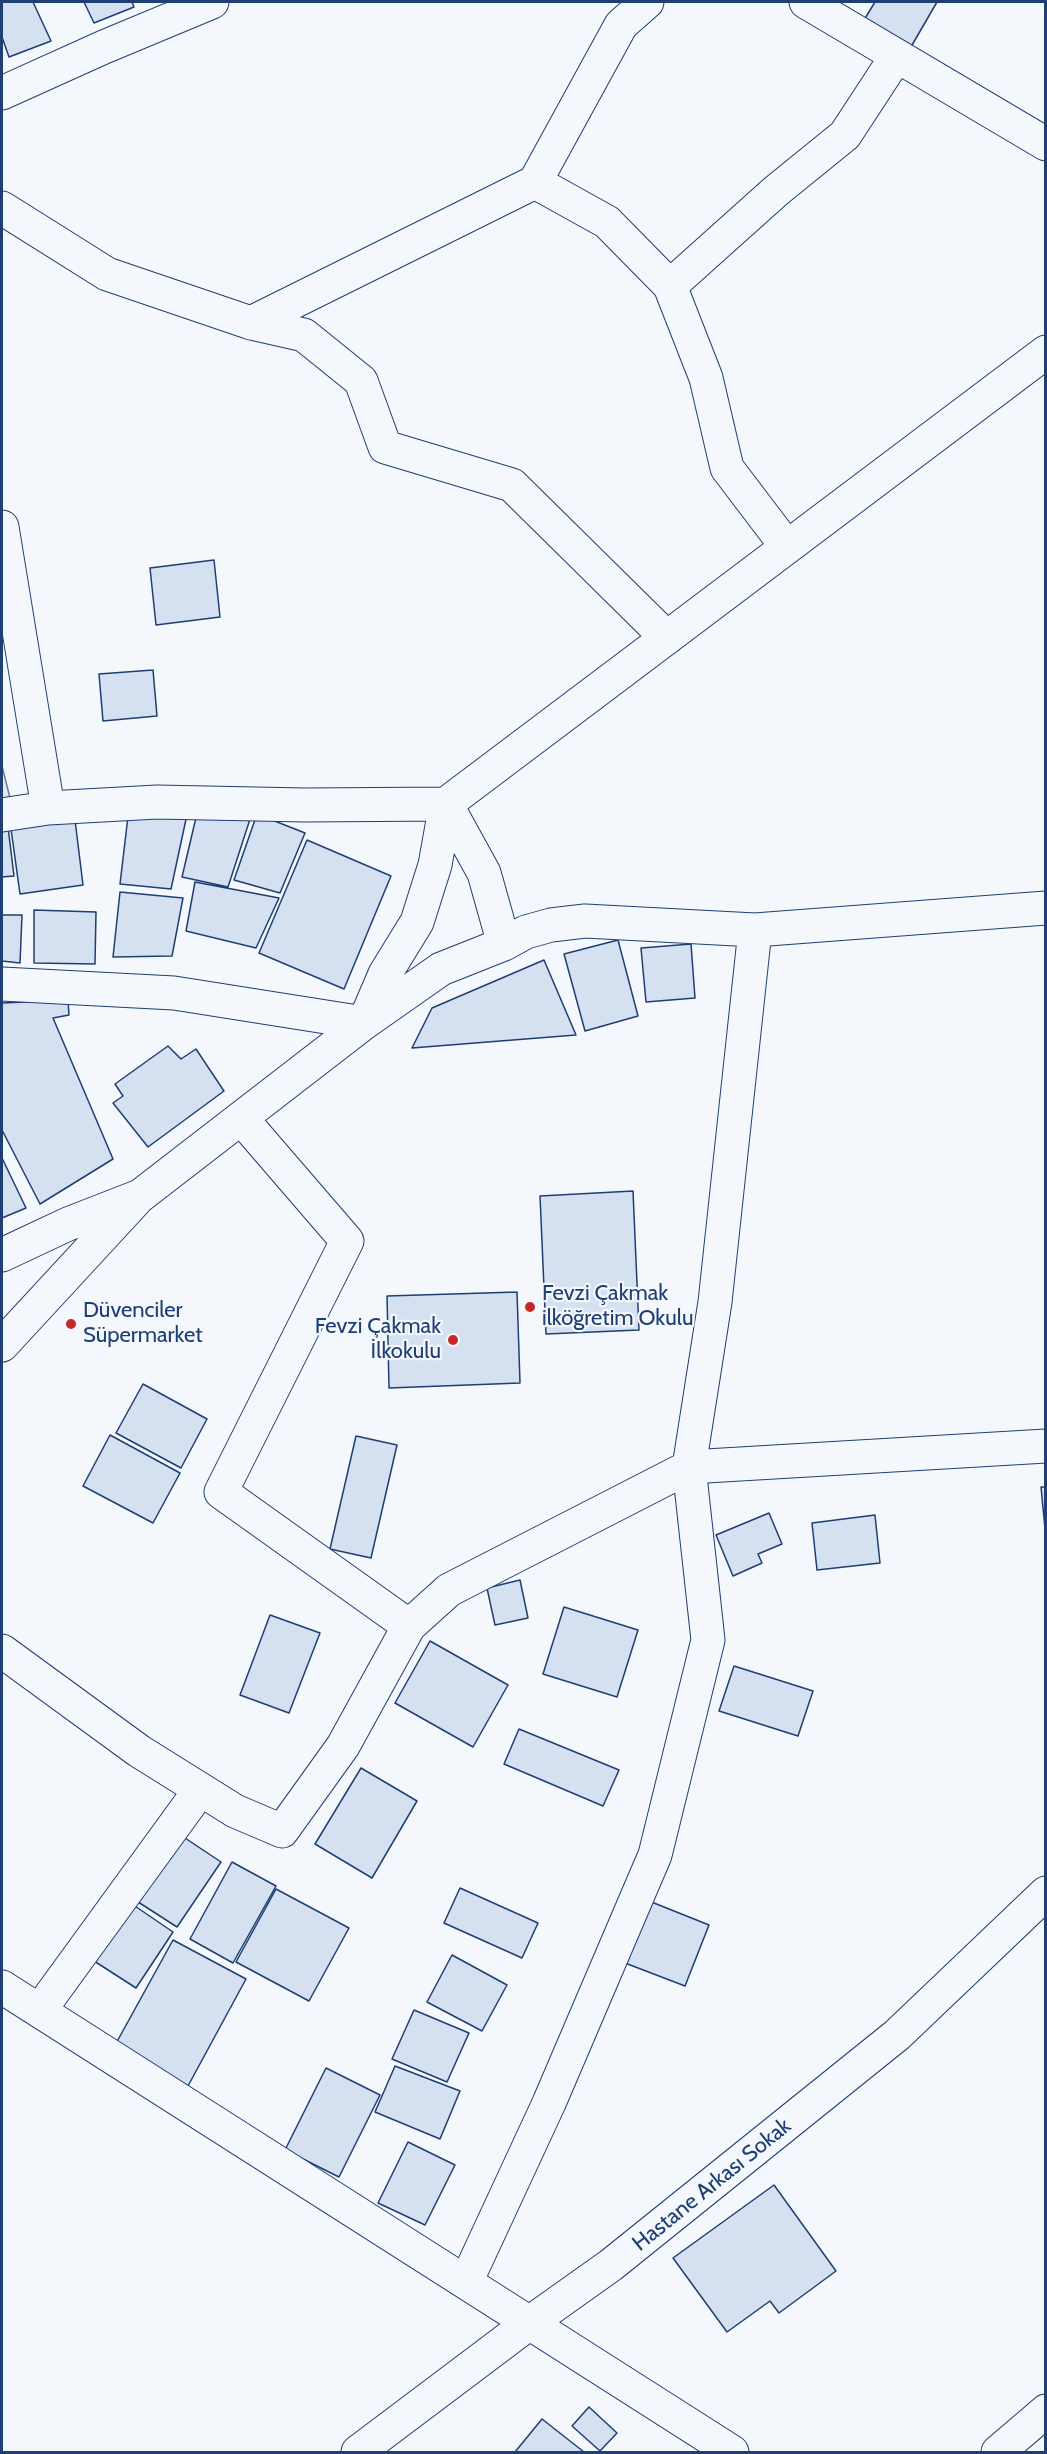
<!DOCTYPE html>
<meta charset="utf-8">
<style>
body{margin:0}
#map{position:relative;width:1047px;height:2454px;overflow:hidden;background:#f4f7fb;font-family:Cabin,sans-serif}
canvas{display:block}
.frame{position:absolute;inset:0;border:3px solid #1d3f73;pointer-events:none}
</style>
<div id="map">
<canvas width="1047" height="2454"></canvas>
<div class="frame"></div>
</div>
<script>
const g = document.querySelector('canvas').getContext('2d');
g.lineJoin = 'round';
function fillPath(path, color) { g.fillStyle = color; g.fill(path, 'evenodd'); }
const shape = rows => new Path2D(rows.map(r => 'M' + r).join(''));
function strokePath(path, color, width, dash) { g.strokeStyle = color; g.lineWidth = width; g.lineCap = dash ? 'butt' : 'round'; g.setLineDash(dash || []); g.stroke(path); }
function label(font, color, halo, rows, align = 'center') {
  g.font = font + ' Cabin,sans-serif'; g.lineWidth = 4.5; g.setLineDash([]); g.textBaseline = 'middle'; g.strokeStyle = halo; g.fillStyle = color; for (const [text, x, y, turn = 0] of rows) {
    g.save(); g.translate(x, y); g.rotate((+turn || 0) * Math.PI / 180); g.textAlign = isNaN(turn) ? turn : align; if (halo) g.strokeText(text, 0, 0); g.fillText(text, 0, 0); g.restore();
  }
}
const parking = shape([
 [2,766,10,798,2,800,2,766]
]);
fillPath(parking, '#e3e8f0');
strokePath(parking, '#687fa3', 1.5);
const building = shape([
 [2,2,33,2,51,41,9,57,2,37,2,2],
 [84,2,132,2,134,7,94,23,84,2],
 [875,2,937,2,908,52,861,25,875,2],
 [214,560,220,617,156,625,150,568,214,560],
 [153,670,157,716,103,721,99,674,153,670],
 [129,808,188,810,171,889,120,884,129,808],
 [198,809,252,813,228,887,182,877,198,809],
 [257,814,305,833,280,893,234,880,257,814],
 [75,820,83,885,20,894,11,829,75,820],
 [8,827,14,876,2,877,2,828,8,827],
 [307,840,391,876,344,989,259,953,307,840],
 [195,882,279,898,256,948,186,931,195,882],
 [120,892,183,898,172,956,113,957,120,892],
 [34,910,96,912,95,964,34,963,34,910],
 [2,915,22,915,20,963,2,961,2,915],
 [618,940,638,1016,585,1031,564,954,618,940],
 [691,944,695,998,646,1002,641,948,691,944],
 [544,960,576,1035,412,1048,432,1008,544,960],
 [68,1000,69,1015,53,1018,113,1159,40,1204,2,1130,2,1003,68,1000],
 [168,1046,181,1059,196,1049,224,1091,148,1147,113,1103,123,1096,115,1084,168,1046],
 [2,1158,26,1208,2,1218,2,1158],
 [633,1191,639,1330,546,1334,540,1196,633,1191],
 [517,1292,520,1383,389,1388,387,1296,517,1292],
 [143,1384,207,1419,181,1468,116,1433,143,1384],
 [110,1435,180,1473,153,1523,83,1486,110,1435],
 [356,1436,397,1445,371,1558,330,1549,356,1436],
 [1041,1487,1046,1487,1046,1539,1041,1487],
 [769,1513,782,1544,758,1554,762,1563,733,1576,716,1535,769,1513],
 [875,1515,880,1563,817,1570,812,1523,875,1515],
 [520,1580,528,1618,495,1625,487,1588,520,1580],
 [564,1607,638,1630,617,1697,543,1674,564,1607],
 [270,1615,320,1633,289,1713,240,1695,270,1615],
 [430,1641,508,1685,473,1747,395,1703,430,1641],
 [734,1666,813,1691,798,1736,719,1711,734,1666],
 [519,1729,619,1770,603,1806,504,1764,519,1729],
 [361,1768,417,1801,372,1878,315,1844,361,1768],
 [179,1834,221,1862,177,1927,135,1900,179,1834],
 [232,1862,276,1886,233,1963,190,1939,232,1862],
 [460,1888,538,1923,522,1958,444,1923,460,1888],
 [276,1889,349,1928,309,2001,236,1962,276,1889],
 [649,1901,709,1925,685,1986,625,1963,649,1901],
 [129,1902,173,1932,136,1988,91,1959,129,1902],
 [173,1940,246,1979,188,2086,114,2047,173,1940],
 [452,1955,507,1985,482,2031,427,2002,452,1955],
 [414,2010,469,2033,447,2082,392,2059,414,2010],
 [395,2066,460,2091,440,2139,375,2112,395,2066],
 [326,2068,380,2095,339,2177,285,2150,326,2068],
 [408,2142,455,2165,425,2225,378,2203,408,2142],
 [774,2185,836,2271,779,2313,770,2301,727,2332,673,2258,774,2185],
 [589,2407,617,2433,600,2451,572,2426,589,2407],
 [542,2419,584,2452,515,2452,542,2419]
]);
fillPath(building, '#d5e0f0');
strokePath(building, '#1d3f73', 1.5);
const street = shape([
 [806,2,1046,144],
 [2,93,104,47,212,2],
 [535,182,607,222,670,286,706,378,727,468,787,547],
 [2,208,107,274,251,323,304,335,361,381,385,447,512,485,667,638],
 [670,286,776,191,845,135,896,57],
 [251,323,535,182,621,25,647,2],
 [2,527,48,808],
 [446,804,484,873,504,944],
 [2,815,48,808,157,802,305,805,446,804,1046,352],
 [2,984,174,993,364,1023,385,974,417,922,435,865,446,804],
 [241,1118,347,1241,221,1492,409,1626],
 [2,1255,68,1224,140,1196,364,1023,441,969,504,944,526,932,551,925,585,921,755,930,1046,908],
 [2,1345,135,1201],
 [2,1651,139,1751,235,1811,282,1831,343,1746,409,1626,449,1590,689,1467,1046,1446],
 [2,1987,732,2452],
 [40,2010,200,1790],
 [466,2282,549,2103,655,1855,708,1640,689,1467,715,1302,755,930],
 [358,2452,528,2324,611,2265,897,2035,1046,1893],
 [998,2452,1046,2411]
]);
strokePath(street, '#1d3f73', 35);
strokePath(street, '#f4f7fb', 33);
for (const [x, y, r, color] of [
 [530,1307,6,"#c62828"],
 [71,1324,6,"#c62828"],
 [453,1340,6,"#c62828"]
]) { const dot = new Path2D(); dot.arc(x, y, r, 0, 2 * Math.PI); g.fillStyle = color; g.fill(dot); strokePath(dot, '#f4f7fb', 2); }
label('22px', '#1d3f73', '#f4f7fb', [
 ["Fevzi Çakmak",542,1294],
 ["ilköğretim Okulu",542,1319],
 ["Düvenciler",83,1311],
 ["Süpermarket",83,1336],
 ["Fevzi Çakmak",441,1327,"right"],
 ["İlkokulu",441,1352,"right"]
], 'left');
label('22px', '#1d3f73', '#f4f7fb', [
 ["Hastane Arkası Sokak",712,2185,-39]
]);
</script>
